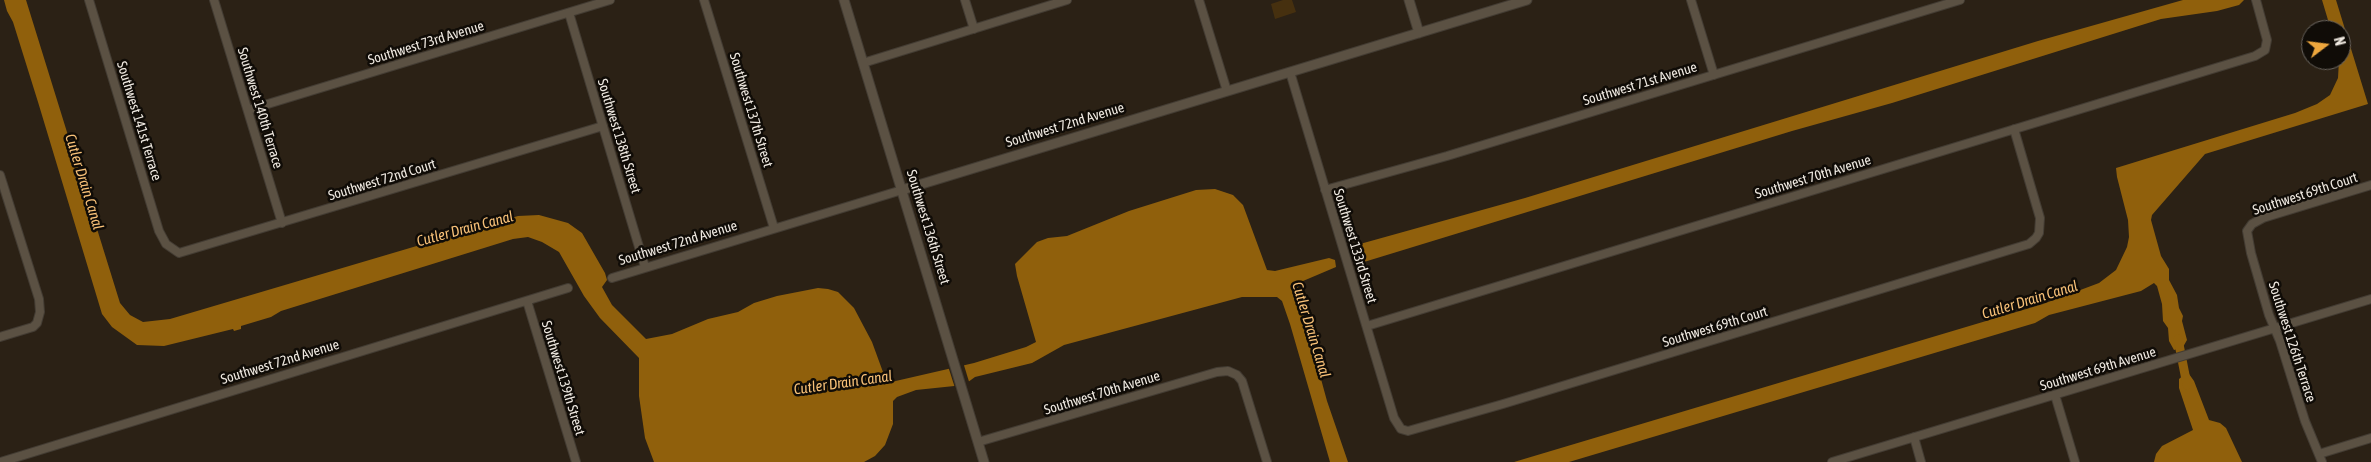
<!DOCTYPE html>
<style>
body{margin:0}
#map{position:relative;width:2371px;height:462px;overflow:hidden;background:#2b2115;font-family:"Asap Condensed",sans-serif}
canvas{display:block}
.north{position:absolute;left:2301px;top:20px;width:50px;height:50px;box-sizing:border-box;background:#100c07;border:1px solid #69645e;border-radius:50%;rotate:75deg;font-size:14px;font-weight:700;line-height:20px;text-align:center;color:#efe9e1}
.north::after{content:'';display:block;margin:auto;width:18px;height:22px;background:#eea73d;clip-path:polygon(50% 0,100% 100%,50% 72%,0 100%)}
</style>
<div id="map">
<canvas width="2371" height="462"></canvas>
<div class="north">N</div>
</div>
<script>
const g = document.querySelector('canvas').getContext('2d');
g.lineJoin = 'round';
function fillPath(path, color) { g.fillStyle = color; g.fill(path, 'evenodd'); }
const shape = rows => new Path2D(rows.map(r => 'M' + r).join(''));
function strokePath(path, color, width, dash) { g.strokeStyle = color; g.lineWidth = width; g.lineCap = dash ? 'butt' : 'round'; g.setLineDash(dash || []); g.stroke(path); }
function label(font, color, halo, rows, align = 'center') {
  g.font = font + ' "Asap Condensed",sans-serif'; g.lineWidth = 5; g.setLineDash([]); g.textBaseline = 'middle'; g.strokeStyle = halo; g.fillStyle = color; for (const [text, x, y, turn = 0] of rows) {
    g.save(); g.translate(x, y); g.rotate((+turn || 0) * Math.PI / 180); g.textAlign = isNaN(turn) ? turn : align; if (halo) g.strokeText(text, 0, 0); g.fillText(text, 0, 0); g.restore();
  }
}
fillPath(shape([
 [1283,0,1292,0,1296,12,1275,19,1271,4]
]), '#46300f');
fillPath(shape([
 [4,0,26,0,120,303,130,315,143,322,170,319,518,216,539,215,568,223,582,233,605,273,607,280,602,287,612,305,646,339,672,334,708,319,738,312,754,303,777,296,818,288,828,289,838,292,854,308,872,342,887,383,974,363,1026,347,1036,342,1017,276,1015,264,1037,242,1048,238,1067,236,1129,211,1196,190,1215,189,1233,195,1243,205,1267,270,1275,271,1329,258,1335,260,1336,267,1303,281,1299,285,1297,291,1327,401,1348,462,1330,462,1290,324,1282,301,1277,297,1242,297,1064,345,1032,363,975,377,964,385,916,390,897,397,893,401,893,424,885,445,875,456,864,462,654,462,645,438,639,396,639,358,600,318,584,296,559,252,542,242,528,237,513,239,281,311,271,317,241,326,241,329,234,331,233,329,164,346,137,345,112,327,102,314,38,102,13,22,7,11],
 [2183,0,2244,0,2239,5,2217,11,2161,19,1892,103,1792,131,1364,262,1358,262,1356,259,1354,252,1360,244,1525,198,2038,41],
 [2322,0,2336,0,2368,104,2205,154,2152,215,2151,220,2161,256,2169,269,2169,280,2177,295,2179,308,2183,316,2182,321,2187,340,2183,347,2174,350,2169,341,2168,328,2163,321,2162,304,2157,286,2154,283,2141,291,2049,315,2035,323,1569,462,1514,462,2043,304,2099,283,2116,270,2127,247,2129,237,2128,220,2117,177,2116,168,2295,113,2317,104,2330,95,2338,78,2339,60,2341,60,2341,30,2331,30],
 [2186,373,2189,374,2194,381,2209,420,2220,423,2226,428,2242,462,2154,462,2156,454,2162,446,2193,430,2179,388,2179,379]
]), '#90600c');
fillPath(shape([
 [963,362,970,385,955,388,948,366]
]), '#2b2115');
strokePath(shape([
 [2178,339,2187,385]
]), '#90600c', 9);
const minor = shape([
 [89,0,159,231,166,244,179,253,603,126],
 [214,0,282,223],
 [704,0,774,228],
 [965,0,974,29],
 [1199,0,1227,91],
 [1691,0,1714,75],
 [569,13,645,267],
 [863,63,1067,0],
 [1290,72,1394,418,1401,429,1408,431,1503,404,2029,244,2036,238,2039,233,2040,218,2014,129],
 [248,110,610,0],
 [0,175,39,299,40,312,37,323,33,327,0,337],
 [1325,190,1447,156,1960,0],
 [612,278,902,190],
 [527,301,576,462],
 [1367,326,2255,56,2265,50,2267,40,2256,0],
 [2055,395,2075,462],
 [1914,437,1921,462],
 [978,442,1217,372,1228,371,1237,375,1242,381,1267,462],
 [2319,454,2371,438],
 [1,462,568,288],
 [1832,462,2371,299],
 [2322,462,2305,421,2280,341,2269,315,2251,253,2247,231,2252,224,2263,218,2371,185]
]);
const tertiary = shape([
 [844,0,984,462],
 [1409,0,1419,33],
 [902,190,1527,0]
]);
strokePath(minor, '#433c33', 10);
strokePath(tertiary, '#433c33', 11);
strokePath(minor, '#5b5143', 8);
strokePath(tertiary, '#5b5143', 9);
label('14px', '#efe9e1', '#100c07', [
 ["Southwest 73rd Avenue",426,43,-17],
 ["Southwest 71st Avenue",1640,84,-17],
 ["Southwest 140th Terrace",260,108,73],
 ["Southwest 137th Street",751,110,73],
 ["Southwest 141st Terrace",139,121,73],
 ["Southwest 72nd Avenue",1065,125,-17],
 ["Southwest 138th Street",619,136,73],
 ["Southwest 70th Avenue",1813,177,-17],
 ["Southwest 72nd Court",382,180,-17],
 ["Southwest 69th Court",2305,194,-18],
 ["Southwest 136th Street",928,227,73],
 ["Southwest 72nd Avenue",678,243,-17],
 ["Southwest 133rd Street",1355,246,73],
 ["Southwest 69th Court",1715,327,-17],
 ["Southwest 126th Terrace",2292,342,72],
 ["Southwest 72nd Avenue",280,362,-17],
 ["Southwest 69th Avenue",2098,369,-17],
 ["Southwest 139th Street",563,378,73],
 ["Southwest 70th Avenue",1102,393,-17]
]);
label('italic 15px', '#f8c178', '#100c07', [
 ["Cutler Drain Canal",84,182,73],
 ["Cutler Drain Canal",465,229,-15],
 ["Cutler Drain Canal",2030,300,-17],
 ["Cutler Drain Canal",1311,330,73],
 ["Cutler Drain Canal",843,383,-8]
]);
</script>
